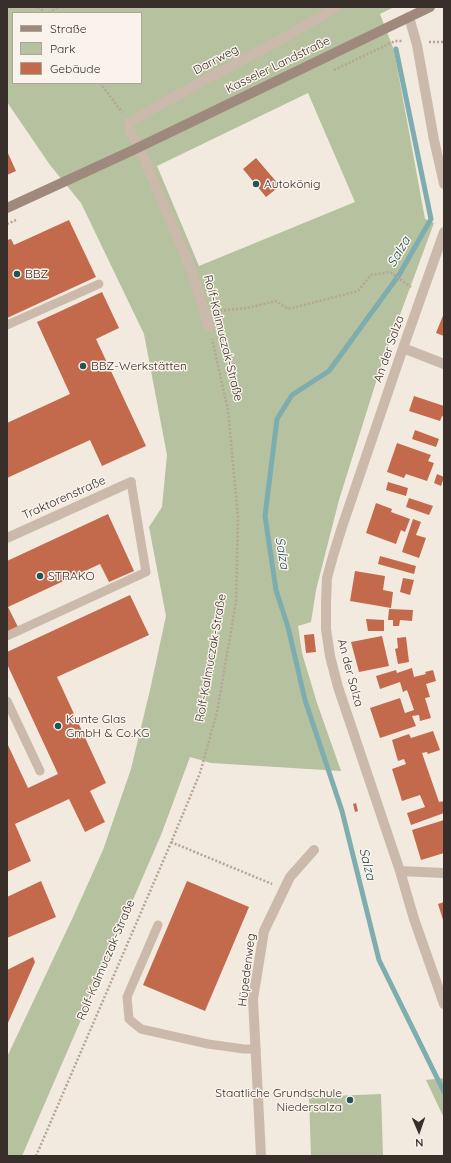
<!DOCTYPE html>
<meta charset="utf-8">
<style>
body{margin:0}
#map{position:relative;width:451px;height:1163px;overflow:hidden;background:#f2e9df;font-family:Quicksand,sans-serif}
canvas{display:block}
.frame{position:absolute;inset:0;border:8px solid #382f2a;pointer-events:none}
.legend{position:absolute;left:12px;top:12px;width:130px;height:72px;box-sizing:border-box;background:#faf3eb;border:1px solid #aca59e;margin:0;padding:5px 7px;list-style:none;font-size:12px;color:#382f2a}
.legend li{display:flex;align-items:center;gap:8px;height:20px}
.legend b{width:20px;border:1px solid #aca59e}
.north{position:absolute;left:399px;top:1111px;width:40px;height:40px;-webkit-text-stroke:3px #faf3eb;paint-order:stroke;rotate:178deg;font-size:11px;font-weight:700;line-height:16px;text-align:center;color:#382f2a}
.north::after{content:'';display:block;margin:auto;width:14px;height:18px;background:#382f2a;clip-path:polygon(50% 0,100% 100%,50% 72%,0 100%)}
</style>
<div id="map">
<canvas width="451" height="1163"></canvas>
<div class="frame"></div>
<ul class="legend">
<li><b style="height:5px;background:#9e897c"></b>Straße</li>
<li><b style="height:11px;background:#b6c19f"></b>Park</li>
<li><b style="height:11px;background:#c36a4c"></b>Gebäude</li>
</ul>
<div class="north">N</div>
</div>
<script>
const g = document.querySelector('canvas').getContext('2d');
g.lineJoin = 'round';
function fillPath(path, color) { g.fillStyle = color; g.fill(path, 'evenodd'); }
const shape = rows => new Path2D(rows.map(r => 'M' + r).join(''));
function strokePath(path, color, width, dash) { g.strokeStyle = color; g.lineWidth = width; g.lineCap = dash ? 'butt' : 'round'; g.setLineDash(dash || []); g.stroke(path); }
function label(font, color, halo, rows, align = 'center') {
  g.font = font + ' Quicksand,sans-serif'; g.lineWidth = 3; g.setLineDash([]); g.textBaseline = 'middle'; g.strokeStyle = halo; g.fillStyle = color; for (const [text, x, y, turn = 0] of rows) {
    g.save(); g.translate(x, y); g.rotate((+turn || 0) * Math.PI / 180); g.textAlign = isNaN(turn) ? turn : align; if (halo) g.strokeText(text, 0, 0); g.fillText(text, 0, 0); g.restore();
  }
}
fillPath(shape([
 [7,7,394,7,380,14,394,50,425,219,434,223,381,366,339,500,316,590,311,622,298,626,302,653,317,703,341,771,211,763,190,757,161,835,22,1156,7,1156,7,1057,73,917,103,850,131,769,150,690,166,616,149,527,162,507,167,455,144,334,81,203,50,165,7,102],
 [13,13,141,13,141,83,13,83],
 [308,93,355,202,199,266,157,166],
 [444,1078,444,1118,426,1080],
 [381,1094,383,1156,311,1156,309,1097]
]), '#b6c19f');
strokePath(shape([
 [396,49,431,219,399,275,329,371,292,395,277,419,265,516,276,590,288,627,305,700,342,811,379,960,444,1092]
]), '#7eadaf', 5);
fillPath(shape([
 [7,151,16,171,7,175],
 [256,158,280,186,266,197,243,169],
 [69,220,96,277,7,318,7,240,11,239,14,245],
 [102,292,119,328,96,339,146,446,102,466,90,440,7,478,7,423,70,394,37,322],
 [444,313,444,336,436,333],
 [414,396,444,406,444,417,442,416,440,421,409,411],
 [415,430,439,439,436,447,412,439],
 [397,443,431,455,428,461,434,463,427,481,406,474,404,478,387,472],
 [437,474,444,477,441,486,434,483],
 [388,482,408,488,406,496,386,490],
 [409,498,433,506,429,515,406,507],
 [376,503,392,509,391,512,410,519,405,532,401,530,396,544,366,533],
 [108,514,134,571,109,582,100,564,8,607,18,627,7,632,7,561],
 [413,519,421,522,416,535,426,538,419,558,402,552],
 [380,556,416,566,414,574,378,564],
 [355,571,385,576,383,590,393,592,391,608,350,601],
 [403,578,414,580,410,595,400,592],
 [130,595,149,635,57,677,106,783,90,791,105,822,85,832,69,799,15,824,31,861,7,872,7,743,28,788,58,774,7,664,7,652],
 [389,609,413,610,412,621,400,620,399,626,393,626,393,620,388,620],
 [366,619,384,620,384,631,368,631],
 [314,634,316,652,306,653,304,635],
 [382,636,389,666,359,672,351,642],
 [406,637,409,662,398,664,395,649,398,648,397,638],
 [412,668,414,677,426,674,425,672,433,670,436,681,426,684,430,697,425,698,431,718,420,721,419,715,412,716,416,726,380,738,370,708,400,698,405,713,414,710,407,690,403,692,400,682,380,689,376,676,396,670,397,673],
 [433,731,440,750,428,754,427,752,422,753,439,802,444,801,444,813,411,825,407,813,425,807,420,795,402,801,392,769,406,764,404,759,398,761,392,740,409,734,411,738],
 [356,803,358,811,355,812,353,804],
 [444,820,444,849,443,849,444,853,421,860,412,830],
 [41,881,56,917,7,938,7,897],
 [187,881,249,907,205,1011,143,985],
 [444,902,444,923,438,904],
 [33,957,35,962,7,1025,7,970]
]), '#c36a4c');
strokePath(shape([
 [38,7,45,13],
 [49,13,58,7],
 [429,42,444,42],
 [334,70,395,41,402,41],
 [100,83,122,112],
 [7,224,16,220],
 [216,311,247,308,276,301,288,309,358,291,371,275,390,272,411,287],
 [171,842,272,884],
 [36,1156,170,845,200,773,217,712,236,602,238,517,228,410,212,339]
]), '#b6a495', 2.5, [2, 2]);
strokePath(shape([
 [7,325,99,284],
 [7,636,146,572,131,482],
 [7,701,40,771],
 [158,925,127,997,129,1019,141,1029,208,1044,244,1049,256,1049]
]), '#cbbaab', 9);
strokePath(shape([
 [409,17,417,45,434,140,444,184],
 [444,232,403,348,342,527,333,556,327,578,326,602,326,629,330,656,338,687,400,871,414,919,444,1004],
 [209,327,192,272,144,158,131,133,129,128,130,122,150,110,287,36,337,7],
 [403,348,444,364],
 [7,538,131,482],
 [400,871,444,873],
 [261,1156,253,999,264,931,290,877,314,850]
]), '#cbbaab', 10);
strokePath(shape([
 [7,208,129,152,430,7]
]), '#9e897c', 10);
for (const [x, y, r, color] of [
 [256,184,4,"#205559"],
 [17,274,4,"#205559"],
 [83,366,4,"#205559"],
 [40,576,4,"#205559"],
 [58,726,4,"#205559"],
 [350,1100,4,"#205559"]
]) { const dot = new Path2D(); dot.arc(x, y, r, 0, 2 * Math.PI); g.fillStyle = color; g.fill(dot); strokePath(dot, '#faf3eb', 1.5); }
label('12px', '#382f2a', '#faf3eb', [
 ["Darrweg",216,60,-28],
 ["Kasseler Landstraße",278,65,-26],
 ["Rolf-Kalmuczak-Straße",223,338,76],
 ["An der Salza",389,349,-71],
 ["Traktorenstraße",64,498,-24],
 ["Rolf-Kalmuczak-Straße",211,658,-80],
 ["An der Salza",350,673,75],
 ["Rolf-Kalmuczak-Straße",106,960,-67],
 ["Hüpedenweg",247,970,-83]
]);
label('12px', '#382f2a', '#faf3eb', [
 ["Autokönig",264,184],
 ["BBZ",25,274],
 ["BBZ-Werkstätten",91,366],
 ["STRAKO",48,576],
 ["Kunte Glas",66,719],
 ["GmbH & Co.KG",66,733],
 ["Staatliche Grundschule",342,1093,"right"],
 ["Niedersalza",342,1107,"right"]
], 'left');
label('italic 13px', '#205559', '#faf3eb', [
 ["Salza",399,252,-60],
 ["Salza",282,553,81],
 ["Salza",367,864,76]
]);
</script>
